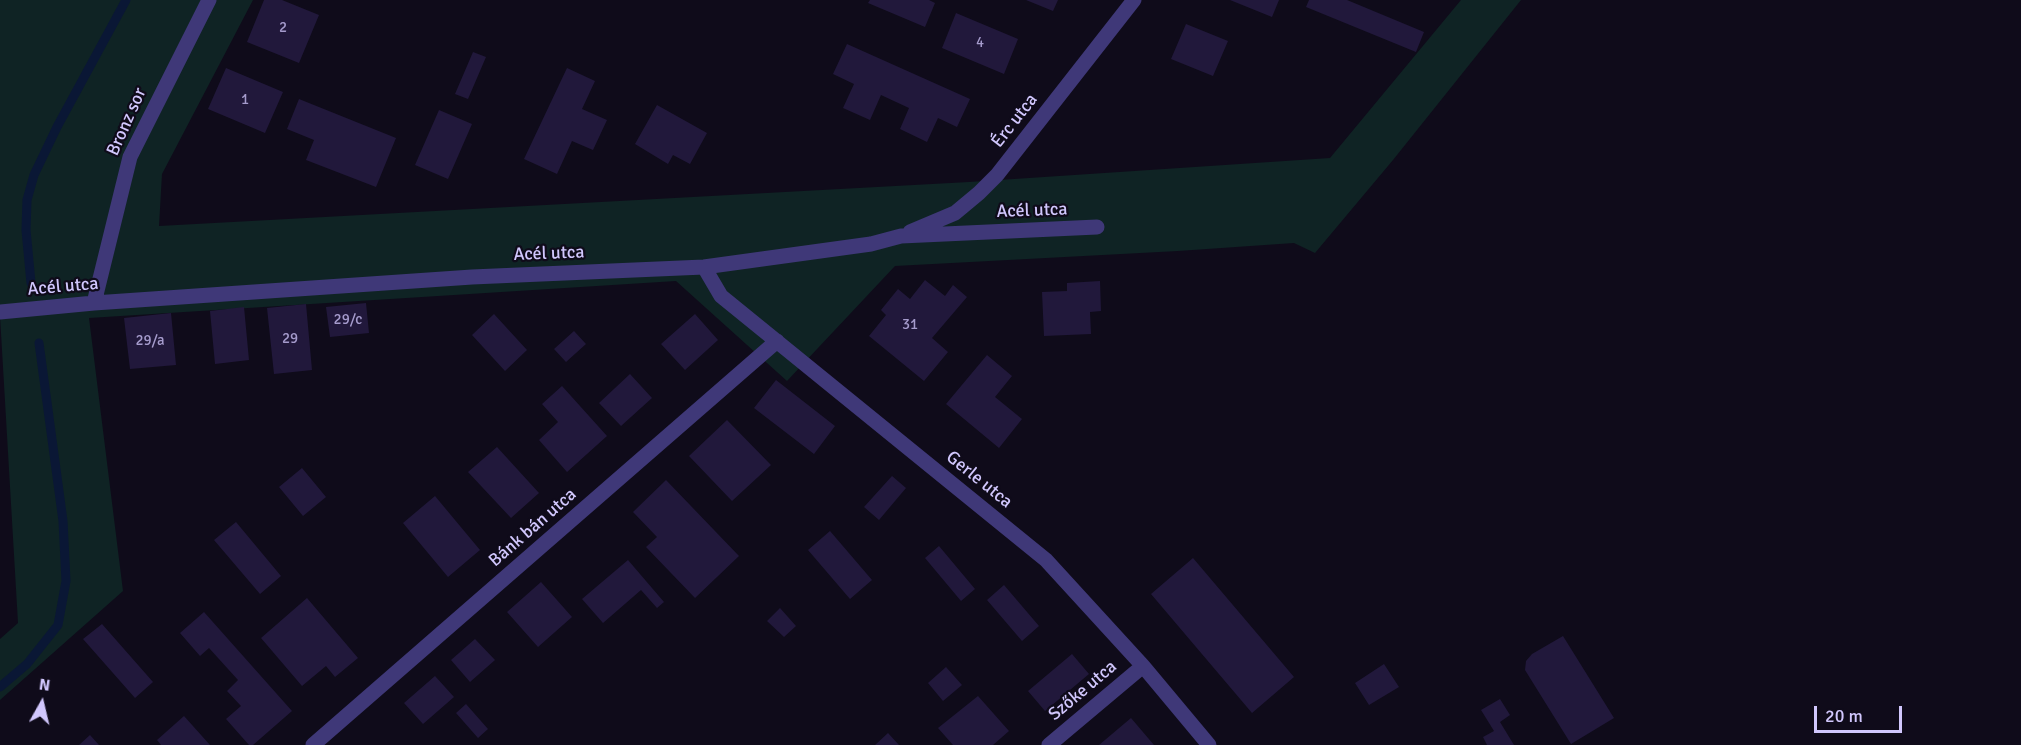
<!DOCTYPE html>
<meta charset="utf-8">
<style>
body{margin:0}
#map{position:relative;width:2021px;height:745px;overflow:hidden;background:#0f0b1a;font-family:Signika,sans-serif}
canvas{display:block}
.north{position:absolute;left:12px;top:673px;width:60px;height:60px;-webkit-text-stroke:4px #0f0b1a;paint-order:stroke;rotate:8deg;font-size:16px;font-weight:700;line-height:24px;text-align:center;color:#d1c7fd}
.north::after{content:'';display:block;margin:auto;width:21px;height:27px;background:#d1c7fd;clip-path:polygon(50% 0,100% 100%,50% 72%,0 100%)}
.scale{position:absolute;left:1814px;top:706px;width:88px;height:27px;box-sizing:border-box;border:3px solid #d1c7fd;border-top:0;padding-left:8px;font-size:18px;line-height:21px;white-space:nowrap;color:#d1c7fd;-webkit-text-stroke:4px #0f0b1a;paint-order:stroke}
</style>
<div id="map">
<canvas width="2021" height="745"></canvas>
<div class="north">N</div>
<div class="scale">20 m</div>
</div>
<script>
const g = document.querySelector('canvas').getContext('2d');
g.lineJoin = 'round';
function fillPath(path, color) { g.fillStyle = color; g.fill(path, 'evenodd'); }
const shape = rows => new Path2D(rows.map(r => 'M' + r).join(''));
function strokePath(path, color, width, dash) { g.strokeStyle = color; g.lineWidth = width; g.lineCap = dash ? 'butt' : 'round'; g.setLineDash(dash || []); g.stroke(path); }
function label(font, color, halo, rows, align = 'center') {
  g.font = font + ' Signika,sans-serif'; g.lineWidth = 4.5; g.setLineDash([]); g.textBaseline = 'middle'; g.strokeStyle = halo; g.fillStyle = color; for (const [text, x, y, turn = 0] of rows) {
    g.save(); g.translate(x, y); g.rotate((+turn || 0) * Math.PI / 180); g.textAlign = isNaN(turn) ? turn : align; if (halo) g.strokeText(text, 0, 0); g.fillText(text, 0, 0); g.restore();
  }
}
fillPath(shape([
 [0,0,253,0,162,174,159,226,969,182,1330,158,1461,0,1521,0,1393,160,1315,253,1294,243,1178,251,895,266,787,381,676,281,89,318,123,591,0,700,0,639,18,623,0,316]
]), '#0f2324');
strokePath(shape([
 [31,283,26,230,27,200,34,175,57,127,126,0],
 [0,687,27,664,58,625,66,581,63,521,39,343]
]), '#0a1735', 9);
fillPath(shape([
 [264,0,282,0,319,15,299,63,247,42],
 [870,0,929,0,935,3,925,27,868,3],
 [1026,0,1058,0,1053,11],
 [1230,0,1279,0,1272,17],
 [1309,0,1347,0,1424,32,1416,52,1306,7],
 [956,13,1018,39,1004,74,942,48],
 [1186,24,1228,41,1213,76,1171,59],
 [847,44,970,99,957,127,938,118,927,142,900,129,909,108,881,95,870,120,843,108,854,84,833,74],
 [473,52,486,57,468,99,455,94],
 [226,68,283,92,265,133,208,109],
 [567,68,595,81,582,109,607,120,593,150,572,141,557,174,524,159],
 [299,99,396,138,376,187,306,160,314,140,287,129],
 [657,105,707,133,690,164,673,155,668,164,635,144],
 [439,110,472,124,448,179,415,165],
 [925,280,945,296,953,285,967,297,932,338,948,352,924,381,869,336,886,315,881,310,898,289,910,299],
 [1100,281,1101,311,1090,312,1091,334,1044,336,1042,292,1067,291,1067,283],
 [366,303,369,333,330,337,326,307],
 [306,304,312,370,274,374,267,308],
 [244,307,249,360,215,364,210,311],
 [171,313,176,365,130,369,124,318],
 [494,314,527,350,505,371,472,335],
 [695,314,718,340,685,370,661,344],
 [574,331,586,344,566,362,554,349],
 [987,355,1012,376,995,397,1022,419,999,448,946,404],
 [630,374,652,398,621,426,599,403],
 [776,380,835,426,814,454,754,408],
 [562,386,607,436,567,472,539,440,558,422,542,404],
 [727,420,771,465,732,501,689,456],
 [497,447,539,493,511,518,468,472],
 [302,468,326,497,303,516,279,487],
 [892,476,906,488,879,520,864,507],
 [666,480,739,556,695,598,646,547,657,537,633,512],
 [435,496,480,550,448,577,403,523],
 [236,522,281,576,260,594,214,540],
 [830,531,872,580,850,599,808,550],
 [939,546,975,589,961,601,925,558],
 [1193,558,1294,677,1252,713,1151,594],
 [628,560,664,602,657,608,641,590,603,623,582,599],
 [541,582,572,617,538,647,507,612],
 [1004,585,1039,626,1022,641,987,600],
 [307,598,358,658,335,677,326,666,302,686,261,638],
 [780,608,796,626,784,637,767,621],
 [204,612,292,711,253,745,249,745,226,719,241,706,227,691,238,680,209,648,200,656,180,633],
 [102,624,153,682,135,698,83,639],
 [1563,636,1614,718,1571,744,1525,670,1526,661,1532,654],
 [475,639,495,660,470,682,451,660],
 [1072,654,1089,674,1045,711,1028,691],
 [1384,664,1399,687,1369,705,1355,683],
 [946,667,962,685,943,701,928,683],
 [435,676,454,697,423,724,404,703],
 [978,696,1009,731,993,745,953,745,938,728],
 [1500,699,1510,715,1500,722,1514,745,1487,745,1483,737,1494,731,1481,710],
 [466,704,488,729,478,738,456,713],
 [184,716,210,745,161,745,157,740],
 [1131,718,1154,745,1099,745],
 [888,733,899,745,875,745],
 [90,735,99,745,79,745]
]), '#21183b');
strokePath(shape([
 [910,232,955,213,979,193,997,175,1134,0],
 [704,267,721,296,1046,560,1143,666,1209,745],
 [94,303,130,157,209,0],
 [0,312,94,303,472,277,704,267,871,244,901,236,1097,227],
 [313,745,777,341],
 [1049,745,1143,666]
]), '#3f3878', 15);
label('15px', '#a59bcc', null, [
 ["2",283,28],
 ["4",980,43],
 ["1",245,100],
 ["29/c",348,320],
 ["31",910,325],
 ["29",290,339],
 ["29/a",150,341]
]);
label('18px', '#d1c7fd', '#0f0b1a', [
 ["Érc utca",1015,121,-52],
 ["Bronz sor",127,122,-66],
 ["Acél utca",1032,211,-2],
 ["Acél utca",549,254,-2],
 ["Acél utca",63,287,-5],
 ["Gerle utca",979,480,39],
 ["Bánk bán utca",533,528,-41],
 ["Szőke utca",1083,691,-40]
]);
</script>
